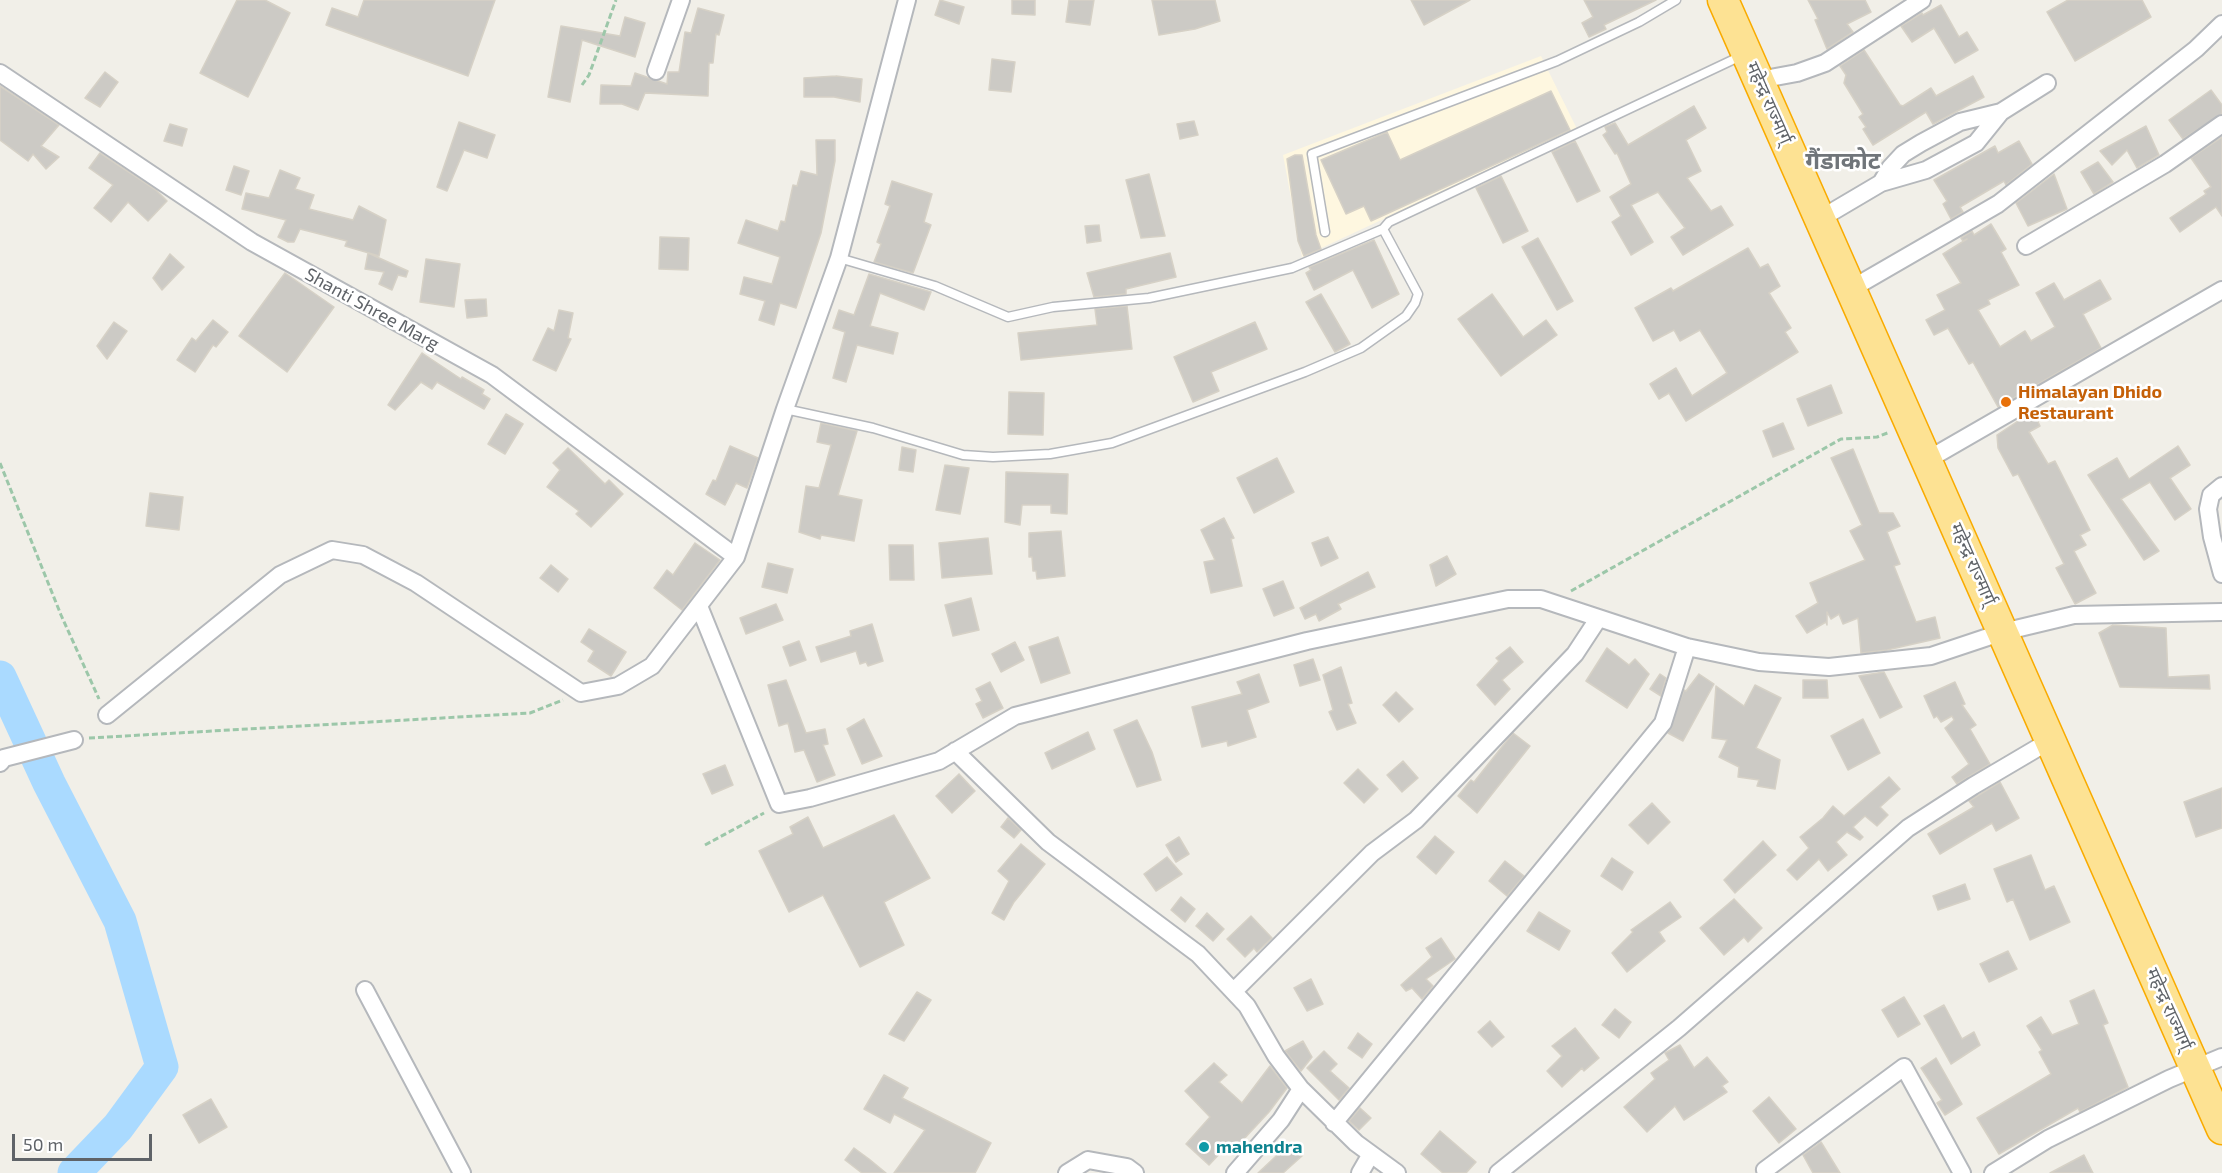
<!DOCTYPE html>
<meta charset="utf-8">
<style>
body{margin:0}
#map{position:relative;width:2222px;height:1173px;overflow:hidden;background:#f1efe8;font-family:"Exo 2",sans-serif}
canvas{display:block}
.scale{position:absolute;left:12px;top:1134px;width:140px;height:27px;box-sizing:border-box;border:3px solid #5f6368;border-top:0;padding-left:8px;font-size:18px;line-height:21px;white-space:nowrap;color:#5f6368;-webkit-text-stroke:4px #fff;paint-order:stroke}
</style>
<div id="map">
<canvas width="2222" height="1173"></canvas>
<div class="scale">50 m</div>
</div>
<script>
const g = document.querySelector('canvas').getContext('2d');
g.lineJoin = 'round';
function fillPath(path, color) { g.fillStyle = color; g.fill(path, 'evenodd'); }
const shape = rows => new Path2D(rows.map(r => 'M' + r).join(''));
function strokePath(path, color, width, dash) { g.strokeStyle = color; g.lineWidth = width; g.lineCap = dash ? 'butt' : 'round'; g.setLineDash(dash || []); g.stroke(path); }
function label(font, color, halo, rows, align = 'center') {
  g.font = font + ' "Exo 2","Noto Sans Devanagari",sans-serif'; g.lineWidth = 5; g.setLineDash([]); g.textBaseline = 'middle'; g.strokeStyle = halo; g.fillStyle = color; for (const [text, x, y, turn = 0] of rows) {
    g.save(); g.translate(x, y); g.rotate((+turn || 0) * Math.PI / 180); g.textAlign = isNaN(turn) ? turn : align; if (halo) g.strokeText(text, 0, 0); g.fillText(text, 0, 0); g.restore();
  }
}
fillPath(shape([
 [1541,56,1577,129,1302,257,1283,155]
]), '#fef7e0');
strokePath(shape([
 [0,677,49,783,120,921,162,1067,118,1127,74,1173]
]), '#aadaff', 33);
const building = shape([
 [237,0,265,0,290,13,248,97,200,73,237,0],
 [364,0,495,0,468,76,326,25,332,8,358,17,364,0],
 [940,0,964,7,959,24,935,15,940,0],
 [1012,0,1035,0,1035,15,1012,14,1012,0],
 [1069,0,1094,0,1090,25,1066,22,1069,0],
 [1152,0,1215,0,1220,21,1195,29,1159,35,1152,0],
 [1411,0,1470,0,1424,25,1411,0],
 [1584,0,1656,0,1604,25,1606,29,1589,37,1582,23,1593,17,1584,0],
 [1808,0,1865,0,1871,12,1847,24,1853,32,1827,49,1815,20,1818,19,1808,0],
 [2068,0,2142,0,2151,17,2075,61,2047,12,2068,0],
 [1941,5,1959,37,1967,32,1978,50,1955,63,1934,28,1912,42,1901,26,1922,13,1923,15,1941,5],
 [698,8,724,15,719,35,716,34,713,63,709,63,708,96,645,93,638,110,622,104,600,104,601,85,631,86,635,73,667,84,668,72,679,72,685,32,691,33,698,8],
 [625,17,645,23,635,57,582,40,570,102,548,97,561,26,620,36,625,17],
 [1864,50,1900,105,1903,106,1931,88,1936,96,1973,76,1984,97,1933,124,1926,112,1873,145,1863,129,1866,127,1859,117,1863,114,1844,83,1846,75,1840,66,1864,50],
 [992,59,1015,62,1011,92,989,90,992,59],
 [105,72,118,82,100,107,85,98,105,72],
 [836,76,862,79,860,102,834,97,804,97,804,78,836,76],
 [0,86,59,125,41,146,59,157,46,169,33,154,28,161,0,140,0,86],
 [2211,90,2222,105,2222,114,2183,139,2169,120,2211,90],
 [1551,91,1570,130,1371,221,1364,206,1346,214,1321,160,1387,132,1400,160,1551,91],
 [1694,106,1706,128,1686,140,1701,171,1687,178,1711,211,1721,206,1733,225,1683,255,1671,237,1685,228,1658,192,1631,205,1653,242,1631,255,1612,222,1621,216,1610,197,1631,184,1617,153,1615,154,1603,135,1607,132,1605,127,1615,123,1628,145,1694,106],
 [1194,121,1198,135,1180,139,1177,124,1194,121],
 [459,122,495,135,487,158,464,150,447,191,437,187,459,122],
 [170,124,187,129,182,146,164,141,170,124],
 [2146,126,2159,155,2137,168,2127,150,2112,165,2100,151,2146,126],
 [2222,137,2222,216,2216,207,2180,232,2170,218,2206,194,2204,191,2211,187,2191,158,2222,137],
 [816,140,835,140,835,161,821,233,796,308,780,303,774,325,759,320,765,301,740,294,744,277,772,284,780,257,738,243,746,220,778,231,781,221,785,222,793,185,797,186,801,171,817,175,816,140],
 [1575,141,1600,191,1577,202,1552,152,1575,141],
 [2019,141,2032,164,2006,185,2004,181,1960,207,1963,212,1951,219,1943,204,1947,201,1934,180,1995,146,1998,153,2019,141],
 [100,153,156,190,167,201,148,221,128,202,111,222,94,208,113,185,89,168,100,153],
 [1295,155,1302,155,1316,235,1321,249,1304,256,1298,241,1287,159,1295,155],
 [2098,162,2113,182,2094,194,2081,172,2098,162],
 [234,166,249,171,241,195,226,190,234,166],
 [280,170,300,178,295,189,314,195,309,209,353,220,359,206,386,220,379,256,345,246,347,241,300,229,294,242,288,242,278,237,286,220,242,209,246,193,269,198,280,170],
 [1149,174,1165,236,1141,238,1126,180,1149,174],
 [2054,174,2067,209,2028,226,2016,203,2054,174],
 [1501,176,1528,231,1503,243,1476,188,1501,176],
 [892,181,932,194,924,222,931,225,913,273,874,262,881,244,877,242,890,206,885,204,892,181],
 [1991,224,2006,249,2001,252,2019,285,1988,300,1990,304,1978,310,2000,347,2025,331,2031,341,2055,327,2036,293,2054,283,2064,300,2100,280,2111,299,2083,314,2101,348,1998,407,1973,362,1969,364,1948,328,1934,335,1926,320,1945,310,1937,295,1961,283,1943,254,1967,239,1963,241,1961,238,1972,231,1974,235,1991,224],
 [1099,225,1101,241,1087,243,1085,226,1099,225],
 [660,237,689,238,688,270,659,269,660,237],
 [1538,238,1573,301,1557,310,1522,247,1538,238],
 [1374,240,1399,294,1372,308,1353,270,1314,290,1306,273,1311,270,1309,267,1374,240],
 [1748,248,1760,268,1768,264,1780,286,1769,293,1791,328,1785,332,1798,352,1686,421,1669,393,1659,399,1650,384,1676,368,1692,396,1727,373,1700,330,1680,341,1674,330,1653,341,1635,308,1671,288,1673,291,1748,248],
 [368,253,408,271,406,277,398,275,392,290,379,284,384,272,365,269,368,253],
 [1170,253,1176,277,1126,289,1126,294,1094,297,1087,273,1170,253],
 [170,254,184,267,162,290,153,278,170,254],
 [426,259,460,264,454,307,420,302,426,259],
 [285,273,334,307,287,372,239,336,285,273],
 [869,274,931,292,924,310,880,293,870,326,898,333,893,354,857,345,846,382,833,378,845,332,833,328,839,310,854,315,869,274],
 [1321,294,1350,344,1335,352,1306,302,1321,294],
 [1492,294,1523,337,1546,320,1557,335,1501,376,1458,319,1492,294],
 [486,299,487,316,467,318,465,300,486,299],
 [1127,306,1132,349,1021,360,1018,333,1097,325,1095,309,1127,306],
 [559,310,573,313,568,338,571,339,556,371,533,360,548,328,554,331,559,310],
 [213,320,228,332,216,347,213,345,195,372,177,360,192,338,196,341,213,320],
 [114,322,127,331,107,359,97,346,114,322],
 [1255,322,1267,349,1211,372,1219,391,1193,402,1174,357,1255,322],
 [422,353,461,379,462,377,484,390,482,394,490,399,484,409,437,382,432,389,421,382,395,410,388,405,422,353],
 [1831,385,1842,413,1808,426,1797,399,1831,385],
 [1009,392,1044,393,1043,435,1008,434,1009,392],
 [2033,411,2040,426,2029,432,2048,464,2055,461,2090,530,2080,535,2086,545,2074,551,2096,593,2075,604,2056,568,2064,564,2018,474,2013,476,1998,448,1997,435,2033,411],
 [506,414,523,424,505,454,488,444,506,414],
 [821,423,857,431,838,495,862,500,854,541,821,535,820,539,799,532,806,486,819,488,831,445,817,442,821,423],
 [1783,423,1794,449,1773,457,1763,431,1783,423],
 [730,446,758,458,747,488,736,483,725,505,706,494,713,480,716,481,730,446],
 [2178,446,2190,465,2170,478,2191,509,2175,520,2150,482,2121,499,2159,551,2144,560,2088,475,2117,458,2129,479,2178,446],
 [902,447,916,450,913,472,899,470,902,447],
 [568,448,605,484,609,480,623,494,591,527,576,514,579,511,547,487,560,470,553,463,568,448],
 [1853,449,1879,513,1893,513,1900,526,1887,532,1900,564,1894,566,1916,622,1935,617,1940,638,1887,650,1861,653,1858,618,1843,624,1839,614,1831,619,1827,612,1827,625,1826,622,1807,633,1796,616,1818,603,1810,583,1865,560,1850,531,1862,525,1831,458,1853,449],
 [1277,458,1294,492,1254,513,1237,478,1277,458],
 [945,465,969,468,960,514,936,510,945,465],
 [1006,472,1068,474,1067,514,1051,513,1051,505,1022,505,1020,525,1005,522,1006,472],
 [150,493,183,497,179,530,146,526,150,493],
 [1224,518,1234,538,1231,539,1242,586,1211,593,1204,562,1215,560,1201,530,1224,518],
 [1061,531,1065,576,1037,579,1036,571,1033,571,1032,557,1029,557,1029,533,1061,531],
 [1328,537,1338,558,1321,566,1312,543,1328,537],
 [988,538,992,574,942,578,939,543,988,538],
 [695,543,720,560,682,610,654,588,667,570,673,575,695,543],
 [889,545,913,545,914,580,890,580,889,545],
 [1447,556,1456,574,1436,586,1430,565,1447,556],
 [768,563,793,569,787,593,762,587,768,563],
 [551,565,568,579,558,592,540,578,551,565],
 [1368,572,1375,587,1338,604,1341,609,1319,621,1316,614,1305,619,1300,608,1368,572],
 [1283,581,1294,608,1274,616,1263,589,1283,581],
 [971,598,979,630,953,636,945,605,971,598],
 [776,604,783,620,746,634,740,618,776,604],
 [872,624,883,661,868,666,866,662,860,664,856,651,821,662,816,647,851,636,850,631,872,624],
 [2113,625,2166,628,2168,677,2209,675,2210,689,2120,687,2099,633,2113,625],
 [589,629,626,652,611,676,588,661,594,651,581,642,589,629],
 [1058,637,1070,673,1041,683,1029,647,1058,637],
 [799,641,806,660,790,666,783,647,799,641],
 [1015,642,1024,660,1001,672,992,654,1015,642],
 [1510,647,1523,662,1502,680,1510,689,1495,705,1477,685,1499,661,1496,658,1510,647],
 [1607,648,1629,665,1635,659,1649,674,1627,708,1586,681,1607,648],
 [1313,659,1320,680,1300,686,1294,665,1313,659],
 [1341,667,1352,703,1348,704,1356,723,1337,730,1329,712,1333,710,1323,675,1341,667],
 [1884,672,1902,707,1880,718,1859,676,1884,672],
 [1259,674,1269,702,1247,710,1256,737,1228,746,1227,741,1202,747,1192,707,1242,694,1237,682,1259,674],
 [1660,674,1666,678,1661,696,1650,689,1660,674],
 [1699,674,1714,684,1683,741,1668,733,1684,690,1686,691,1699,674],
 [786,680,806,733,825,729,828,744,823,745,835,775,817,782,804,750,795,752,788,723,779,726,768,685,786,680],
 [1803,680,1827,680,1828,698,1803,698,1803,680],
 [990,682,1003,708,983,718,976,704,982,701,976,689,990,682],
 [1955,682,1965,704,1962,705,1976,725,1970,729,1990,764,1957,784,1952,777,1969,764,1945,728,1954,720,1952,716,1941,722,1937,716,1934,718,1924,696,1955,682],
 [1755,685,1781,698,1756,748,1780,760,1775,789,1757,786,1759,780,1738,777,1739,767,1719,757,1727,740,1712,738,1716,686,1744,706,1755,685],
 [1396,692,1413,709,1399,722,1383,705,1396,692],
 [864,719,882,756,862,764,847,729,864,719],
 [1863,719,1880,753,1848,770,1831,736,1863,719],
 [1137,720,1152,752,1161,780,1137,787,1114,730,1137,720],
 [1088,732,1095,749,1052,769,1045,753,1088,732],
 [1513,733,1530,746,1477,813,1458,796,1471,780,1474,782,1513,733],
 [1403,761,1418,778,1402,792,1387,775,1403,761],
 [725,765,733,785,712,794,703,774,725,765],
 [1358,769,1378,789,1364,803,1344,783,1358,769],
 [959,774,975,791,952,813,936,796,959,774],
 [1889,777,1900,789,1880,807,1888,815,1877,826,1865,816,1853,827,1863,837,1860,840,1847,832,1836,842,1847,855,1828,871,1819,859,1797,880,1787,870,1809,848,1800,837,1823,818,1833,806,1844,816,1889,777],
 [2000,782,2019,818,1996,831,1992,823,1940,854,1928,834,1974,807,1969,801,2000,782],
 [2222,788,2222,828,2196,837,2184,802,2222,788],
 [1652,803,1670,822,1648,844,1629,825,1652,803],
 [894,815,930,878,884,902,904,945,860,967,823,895,789,912,759,851,793,834,790,827,808,817,823,848,894,815],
 [1008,818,1021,830,1014,838,1001,827,1008,818],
 [1435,836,1454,852,1436,874,1417,857,1435,836],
 [1179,837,1189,854,1176,862,1166,845,1179,837],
 [1763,841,1776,855,1735,893,1724,880,1763,841],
 [1021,844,1045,864,1014,902,1004,920,992,913,1009,881,998,871,1021,844],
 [2031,855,2045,890,2054,886,2070,922,2030,940,2013,899,2007,902,1994,869,2031,855],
 [1167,857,1182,874,1156,891,1144,874,1167,857],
 [1612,858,1633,872,1622,890,1601,876,1612,858],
 [1505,861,1524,876,1507,896,1489,881,1505,861],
 [1965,884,1970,899,1938,910,1933,896,1965,884],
 [1181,897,1195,909,1185,922,1171,910,1181,897],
 [1734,899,1762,928,1748,942,1744,937,1724,955,1700,928,1734,899],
 [1670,902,1681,917,1659,932,1665,941,1627,972,1612,953,1633,932,1631,930,1670,902],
 [1539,912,1570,931,1559,950,1527,931,1539,912],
 [1207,913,1224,929,1213,941,1196,926,1207,913],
 [1251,916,1272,938,1257,952,1254,948,1245,957,1227,939,1251,916],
 [1441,938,1455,959,1426,979,1433,986,1422,999,1412,988,1406,991,1401,985,1432,957,1426,948,1441,938],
 [2008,951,2017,969,1989,982,1980,964,2008,951],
 [1311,979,1323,1004,1307,1011,1294,988,1311,979],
 [2094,990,2108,1023,2103,1025,2128,1087,2080,1112,2078,1108,1999,1154,1977,1118,2051,1074,2039,1052,2042,1050,2027,1026,2041,1017,2052,1035,2079,1024,2070,1001,2094,990],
 [917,992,931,1000,904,1041,889,1034,917,992],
 [1904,997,1920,1024,1898,1037,1882,1010,1904,997],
 [1944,1005,1962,1039,1974,1032,1980,1045,1951,1064,1924,1016,1944,1005],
 [1615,1009,1631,1022,1619,1038,1602,1025,1615,1009],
 [1490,1021,1504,1037,1492,1047,1478,1032,1490,1021],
 [1575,1028,1599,1058,1584,1071,1582,1068,1562,1087,1547,1071,1562,1056,1552,1046,1575,1028],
 [1358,1033,1372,1044,1362,1058,1348,1048,1358,1033],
 [1303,1041,1312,1057,1301,1071,1285,1051,1303,1041],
 [1680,1045,1694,1068,1707,1057,1728,1082,1722,1086,1727,1092,1684,1120,1675,1106,1647,1132,1624,1107,1655,1079,1651,1073,1669,1060,1665,1053,1680,1045],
 [1324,1051,1337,1064,1330,1071,1349,1088,1339,1100,1307,1068,1324,1051],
 [1936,1058,1962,1104,1945,1115,1937,1103,1942,1100,1921,1068,1936,1058],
 [1214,1063,1227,1075,1219,1082,1242,1103,1270,1066,1287,1088,1269,1112,1230,1154,1224,1149,1209,1165,1186,1144,1210,1117,1185,1091,1214,1063],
 [884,1075,908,1088,902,1098,991,1143,975,1173,894,1173,925,1130,894,1114,890,1123,864,1109,884,1075],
 [1769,1097,1796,1129,1779,1143,1753,1111,1769,1097],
 [211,1099,227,1127,199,1143,183,1115,211,1099],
 [1360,1108,1371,1118,1359,1130,1349,1121,1360,1108],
 [1440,1131,1476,1162,1466,1173,1443,1173,1421,1154,1440,1131],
 [1821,1142,1840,1173,1813,1173,1803,1155,1821,1142],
 [1290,1143,1302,1156,1283,1173,1258,1173,1290,1143],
 [854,1148,869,1159,886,1173,862,1173,845,1160,854,1148],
 [2084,1155,2093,1173,2050,1173,2084,1155]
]);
fillPath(building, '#cccac5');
strokePath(building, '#d6d1c6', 1.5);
const lane = shape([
 [1325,232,1312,154,1557,61,1639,22,1676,0],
 [839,258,935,286,1008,317,1053,307,1149,298,1292,268,1383,229],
 [785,409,873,428,963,455,993,457,1050,454,1112,443,1305,372,1361,348,1406,316,1415,303,1418,294,1383,229,1389,222,1741,56]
]);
const street = shape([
 [656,71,681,0],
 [0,73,252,242,492,375,736,557],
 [1759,80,1797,73,1825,63,1922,0],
 [1881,183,1890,168,1903,154,1921,143,1960,122,2001,112],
 [1820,219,1881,183,1926,170,1976,143,2001,112,2047,83],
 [2026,246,2165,164,2222,124],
 [1851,289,1998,204,2196,49,2222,24],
 [1927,460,2222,290],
 [2222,486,2211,495,2208,509,2212,537,2222,574],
 [699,606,779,804,810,798,939,761,1015,716,1307,641,1508,599,1541,599,1687,647,1759,662,1829,667,1931,656,2003,632,2074,615,2222,612],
 [107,715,280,575,332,550,363,555,416,583,581,693,618,686,652,666,736,557,785,409,839,258,907,0],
 [955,751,1048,842,1198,954,1247,1006,1276,1056,1301,1089,1356,1143,1397,1173],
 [0,763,4,758,74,740],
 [365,990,462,1173],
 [1234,991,1372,853,1416,820,1575,654,1598,619],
 [1334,1123,1663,723,1687,647],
 [1067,1173,1088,1160,1127,1167,1135,1173],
 [1235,1173,1281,1120,1301,1089],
 [1360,1173,1371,1154],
 [1498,1173,1679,1028,1908,828,1973,786,2051,740],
 [1766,1173,1765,1170,1904,1067,1962,1173],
 [1993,1173,2048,1139,2169,1079,2222,1057]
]);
const highway = shape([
 [1723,0,2222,1129]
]);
strokePath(lane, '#b5b8bc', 11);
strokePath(street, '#b5b8bc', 20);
strokePath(highway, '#f9ab00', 33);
strokePath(shape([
 [582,85,589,75,616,0],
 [0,463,61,615,99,699],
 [1571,591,1841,439,1877,437,1890,432],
 [89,738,530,713,563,700],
 [705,845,764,813]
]), '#9cc7a9', 3, [6, 3]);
strokePath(lane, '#fff', 8);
strokePath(street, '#fff', 16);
strokePath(highway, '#fde293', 30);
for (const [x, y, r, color] of [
 [2006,402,6,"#e8710a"],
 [1204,1147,6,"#0f9aa8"]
]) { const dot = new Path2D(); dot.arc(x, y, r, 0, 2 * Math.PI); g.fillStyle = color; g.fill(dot); strokePath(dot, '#fff', 2); }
label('18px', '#5f6368', '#fff', [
 ["महेन्द्र राज्मार्ग्",1769,103,66],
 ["Shanti Shree Marg",372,309,29],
 ["महेन्द्र राज्मार्ग्",1973,564,66],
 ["महेन्द्र राज्मार्ग्",2169,1009,66]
]);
label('bold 18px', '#c56008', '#fff', [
 ["Himalayan Dhido",2018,392],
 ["Restaurant",2018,413]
], 'left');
label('bold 18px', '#0d838f', '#fff', [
 ["mahendra",1216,1147]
], 'left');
label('bold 24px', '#70757a', '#fff', [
 ["गैंडाकोट",1843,161]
]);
</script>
